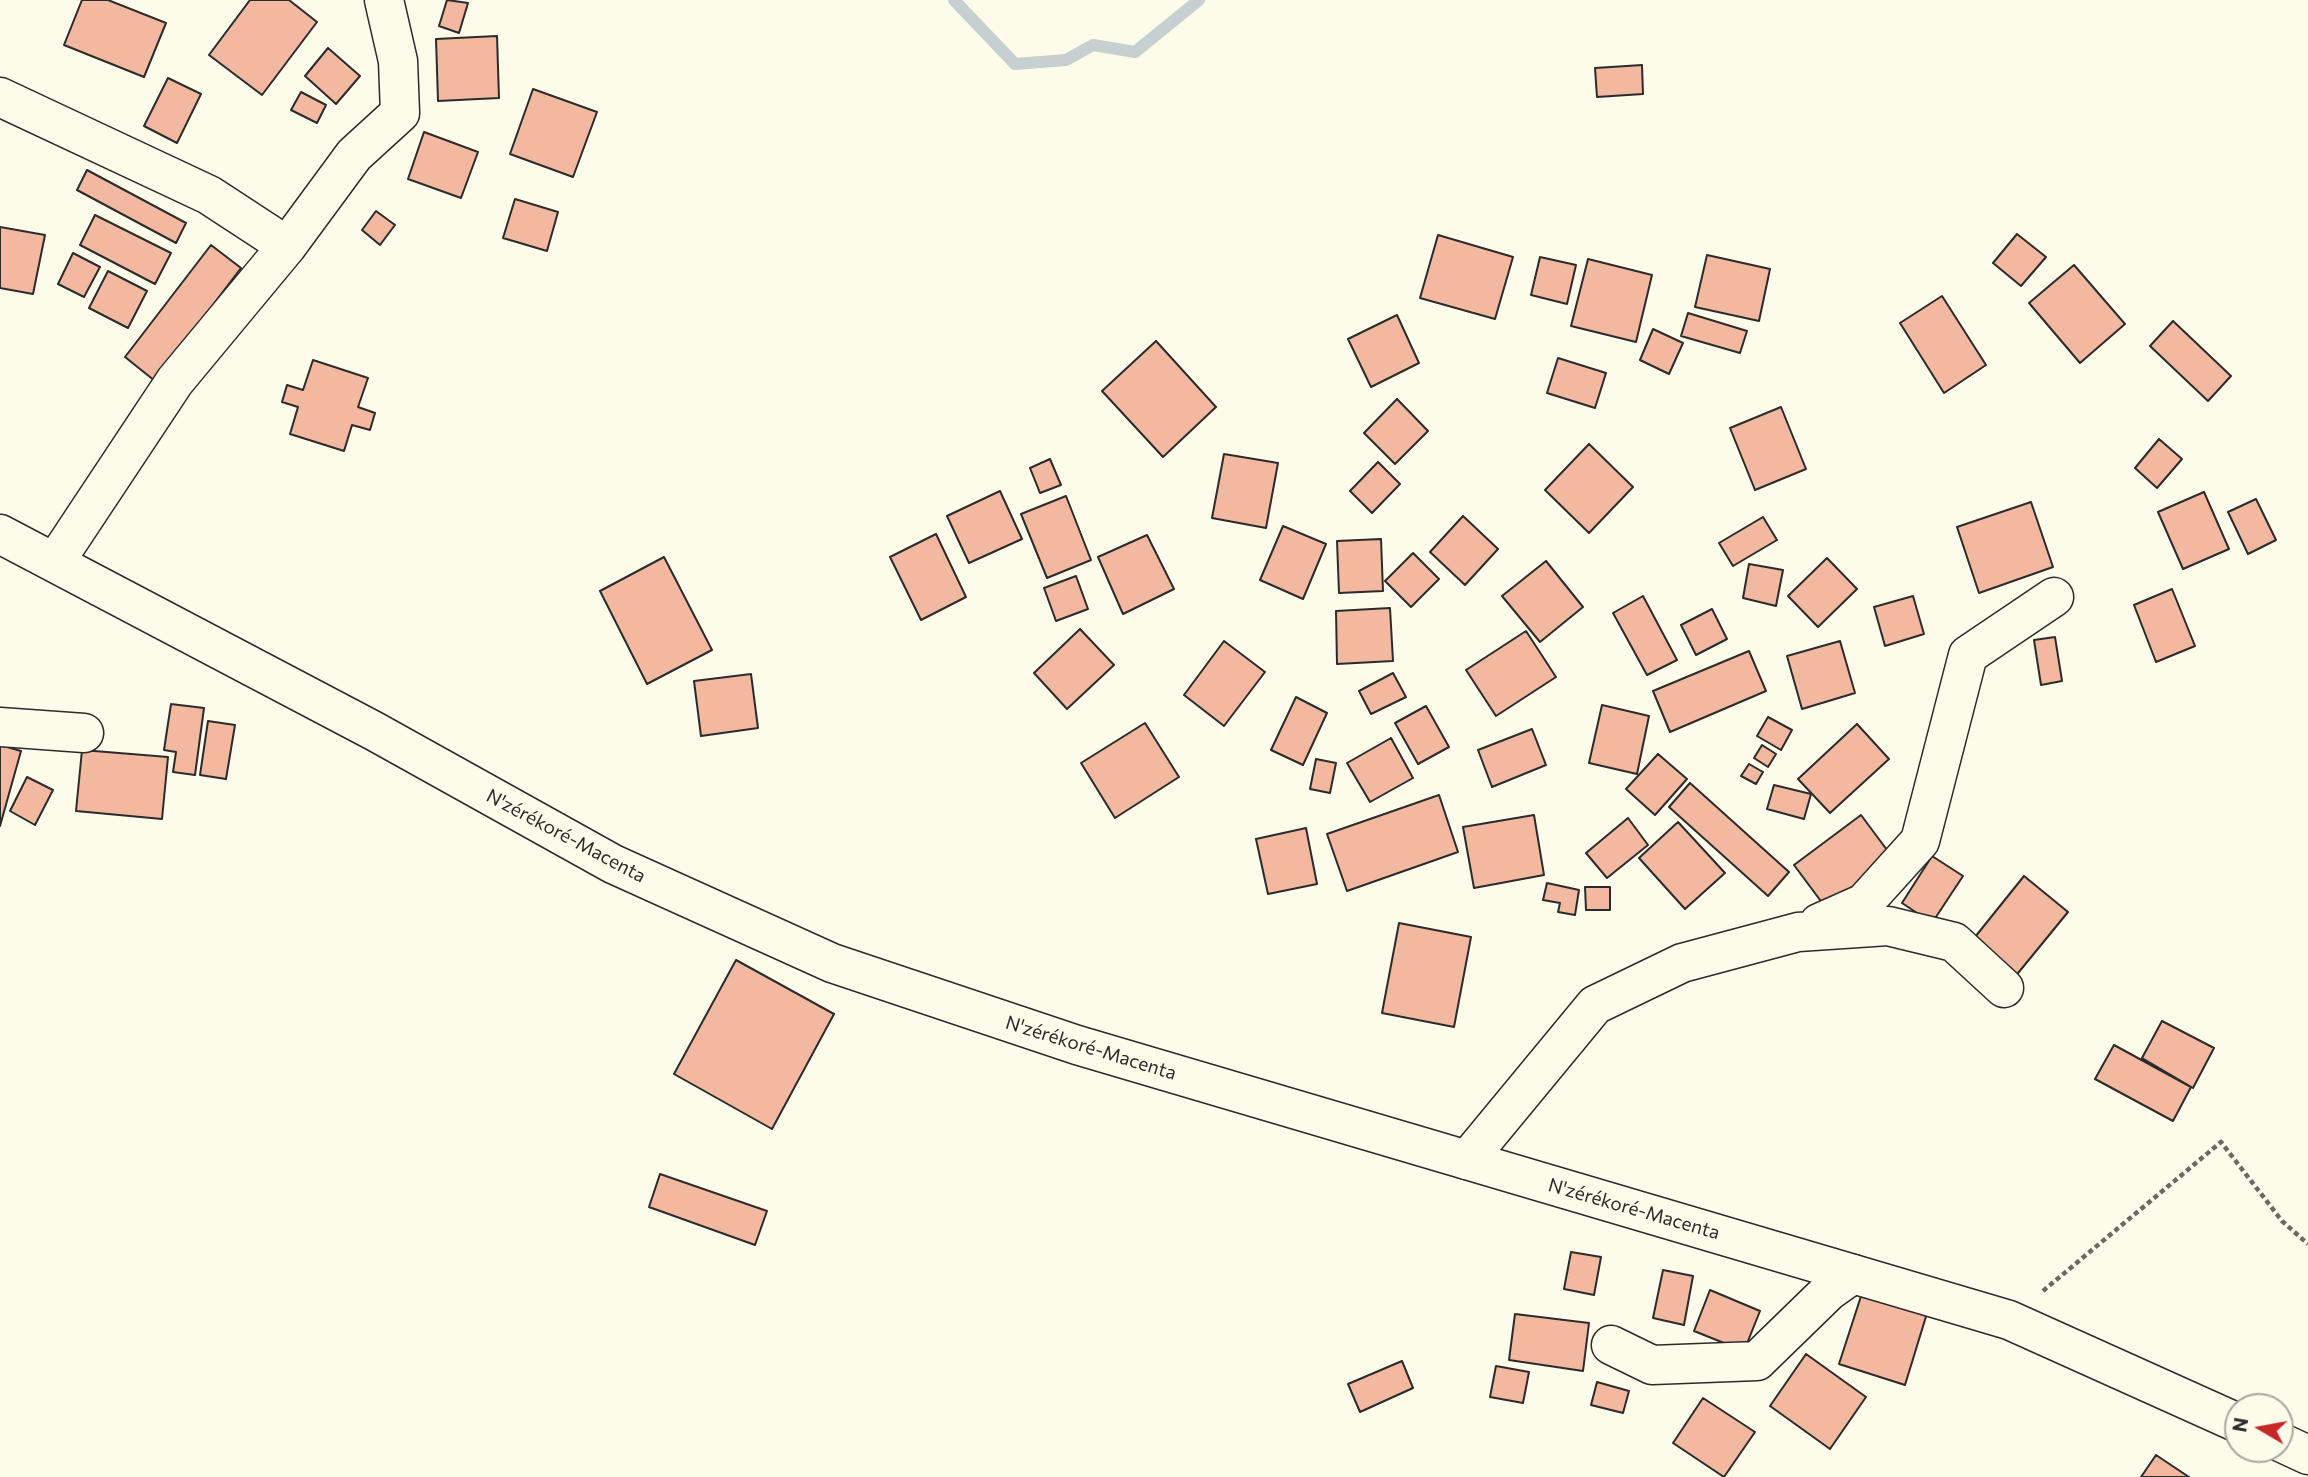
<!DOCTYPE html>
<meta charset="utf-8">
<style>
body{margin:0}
#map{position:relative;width:2308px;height:1477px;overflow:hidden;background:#fdfbea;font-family:Commissioner,sans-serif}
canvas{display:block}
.north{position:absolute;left:2224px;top:1393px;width:70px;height:70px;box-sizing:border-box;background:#fdfbea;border:2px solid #a9a89e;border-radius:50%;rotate:280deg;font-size:19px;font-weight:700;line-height:28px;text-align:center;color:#2b2b2b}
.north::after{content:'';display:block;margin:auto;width:24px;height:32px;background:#c62828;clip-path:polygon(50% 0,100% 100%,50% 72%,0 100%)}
</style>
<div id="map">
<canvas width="2308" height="1477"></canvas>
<div class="north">N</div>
</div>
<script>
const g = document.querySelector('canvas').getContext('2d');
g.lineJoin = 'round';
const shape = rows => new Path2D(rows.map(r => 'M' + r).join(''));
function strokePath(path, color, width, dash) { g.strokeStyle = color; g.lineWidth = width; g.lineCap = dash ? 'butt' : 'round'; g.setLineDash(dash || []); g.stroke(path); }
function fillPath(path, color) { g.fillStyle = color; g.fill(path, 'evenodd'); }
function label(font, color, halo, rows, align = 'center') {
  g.font = font + ' Commissioner,sans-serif'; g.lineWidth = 5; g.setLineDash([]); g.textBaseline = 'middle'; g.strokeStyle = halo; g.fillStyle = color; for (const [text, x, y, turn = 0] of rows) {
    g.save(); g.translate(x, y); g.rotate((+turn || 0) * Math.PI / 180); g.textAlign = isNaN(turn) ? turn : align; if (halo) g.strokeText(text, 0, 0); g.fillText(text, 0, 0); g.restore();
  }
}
strokePath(shape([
 [954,0,1015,64,1066,60,1093,45,1135,52,1199,0]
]), '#c7d0d0', 12);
const building = shape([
 [82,0,108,0,166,23,144,77,64,45,82,0],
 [250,0,289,0,317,22,262,95,209,55,250,0],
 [447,0,468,3,459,33,439,26,447,0],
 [497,36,499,98,438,101,436,39,497,36],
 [328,48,360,76,336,104,305,76,328,48],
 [1642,65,1643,94,1597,97,1595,68,1642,65],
 [168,78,201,94,177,143,144,126,168,78],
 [533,89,597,112,573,177,510,154,533,89],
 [301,92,326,105,317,123,291,110,301,92],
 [424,132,478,152,461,198,408,179,424,132],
 [87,170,186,223,176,243,77,190,87,170],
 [515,199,558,212,547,251,503,238,515,199],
 [376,211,395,225,380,245,362,230,376,211],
 [95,215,171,253,155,284,80,245,95,215],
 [0,227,45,235,33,294,0,288,0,227],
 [2017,234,2046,257,2021,286,1993,263,2017,234],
 [1438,235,1513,257,1495,319,1420,298,1438,235],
 [211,245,241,268,155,381,125,357,211,245],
 [73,253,100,267,84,297,58,284,73,253],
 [1707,255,1770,269,1759,321,1695,307,1707,255],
 [1540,257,1576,265,1567,304,1531,295,1540,257],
 [1588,259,1652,275,1636,342,1571,326,1588,259],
 [2074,265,2125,324,2080,363,2029,303,2074,265],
 [108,271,147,291,128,328,89,308,108,271],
 [1942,296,1986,365,1944,393,1900,323,1942,296],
 [1688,313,1747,331,1740,353,1681,336,1688,313],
 [1397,315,1419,363,1371,387,1348,339,1397,315],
 [2173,321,2231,376,2208,401,2150,346,2173,321],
 [1653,329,1683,343,1669,374,1640,360,1653,329],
 [1156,341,1216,407,1163,457,1102,391,1156,341],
 [1558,358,1606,373,1595,408,1547,393,1558,358],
 [313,360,368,378,358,407,375,413,370,430,352,425,344,451,290,434,298,407,282,402,287,385,303,390,313,360],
 [1397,399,1428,431,1395,464,1364,433,1397,399],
 [1781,407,1806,469,1755,490,1730,428,1781,407],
 [2159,439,2182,459,2157,488,2135,468,2159,439],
 [1589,444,1633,487,1589,533,1545,490,1589,444],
 [1224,454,1278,463,1266,528,1212,518,1224,454],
 [1050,459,1061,485,1040,493,1030,468,1050,459],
 [1378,462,1400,484,1372,513,1350,491,1378,462],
 [1000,491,1022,539,969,563,947,516,1000,491],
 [2204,492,2229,549,2183,569,2158,512,2204,492],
 [1066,496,1091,560,1047,578,1021,514,1066,496],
 [2256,499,2276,540,2248,554,2228,512,2256,499],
 [2031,502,2053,567,1979,593,1957,527,2031,502],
 [1463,516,1498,549,1465,585,1430,552,1463,516],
 [1763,517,1777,540,1733,566,1719,543,1763,517],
 [1283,526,1326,544,1303,599,1260,580,1283,526],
 [936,534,966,597,921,620,890,557,936,534],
 [1147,535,1174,589,1123,614,1098,557,1147,535],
 [1381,539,1383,591,1339,593,1337,541,1381,539],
 [1413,553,1439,579,1411,607,1385,581,1413,553],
 [664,557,712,650,647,684,600,591,664,557],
 [1827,558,1857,589,1818,627,1788,596,1827,558],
 [1546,561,1583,607,1540,642,1502,596,1546,561],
 [1749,564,1783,570,1776,606,1743,598,1749,564],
 [1076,576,1088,609,1056,621,1044,588,1076,576],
 [2172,589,2195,646,2156,662,2134,605,2172,589],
 [1643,596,1677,660,1647,675,1613,613,1643,596],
 [1913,596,1924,634,1885,646,1874,607,1913,596],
 [1390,608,1393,661,1337,664,1336,611,1390,608],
 [1712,609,1727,639,1696,655,1681,625,1712,609],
 [1080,629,1114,665,1067,709,1034,673,1080,629],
 [1526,631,1556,677,1496,716,1466,670,1526,631],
 [2055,637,2062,681,2041,685,2034,640,2055,637],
 [1224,641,1265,672,1224,726,1184,695,1224,641],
 [1840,641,1855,693,1802,709,1787,656,1840,641],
 [1749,651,1766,691,1670,732,1653,691,1749,651],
 [1393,673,1406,697,1371,714,1359,691,1393,673],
 [751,674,758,728,701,736,694,681,751,674],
 [1296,697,1327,713,1303,765,1271,750,1296,697],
 [171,704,204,708,195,775,173,772,176,752,164,750,171,704],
 [1602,705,1649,716,1637,774,1589,763,1602,705],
 [1426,706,1449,747,1418,764,1395,723,1426,706],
 [1768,717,1792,730,1781,750,1757,736,1768,717],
 [208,721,235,725,226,779,200,775,208,721],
 [1145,723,1179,777,1115,818,1081,763,1145,723],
 [1857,724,1889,759,1830,813,1798,779,1857,724],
 [1532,729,1546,765,1492,787,1478,750,1532,729],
 [1391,738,1413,778,1370,802,1347,763,1391,738],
 [0,745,21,751,0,826,0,745],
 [1762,745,1776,754,1768,767,1754,758,1762,745],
 [82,750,168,757,162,819,76,811,82,750],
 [1658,754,1687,779,1655,815,1626,789,1658,754],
 [1316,759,1336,763,1330,793,1310,789,1316,759],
 [1749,764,1763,772,1756,784,1741,776,1749,764],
 [27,777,53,790,35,825,10,811,27,777],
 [1690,783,1789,872,1768,896,1669,807,1690,783],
 [1774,785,1811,794,1804,819,1767,809,1774,785],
 [1439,795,1458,852,1347,891,1327,834,1439,795],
 [1534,815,1544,875,1474,888,1463,827,1534,815],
 [1861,815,1896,862,1829,912,1794,865,1861,815],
 [1628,818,1648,845,1607,878,1586,853,1628,818],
 [1678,822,1725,873,1685,909,1639,858,1678,822],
 [1306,828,1317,884,1268,894,1256,839,1306,828],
 [1932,856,1963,876,1932,923,1902,903,1932,856],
 [2024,876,2068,912,2014,978,1971,942,2024,876],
 [1547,883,1579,890,1575,915,1558,912,1560,903,1543,900,1547,883],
 [1585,887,1610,887,1610,910,1586,910,1585,887],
 [1399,923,1471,937,1454,1027,1382,1013,1399,923],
 [736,960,834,1014,772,1129,674,1074,736,960],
 [2162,1021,2214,1048,2193,1088,2142,1058,2162,1021],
 [2114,1045,2191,1087,2173,1121,2095,1079,2114,1045],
 [660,1174,767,1211,755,1245,649,1207,660,1174],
 [1571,1252,1601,1257,1594,1295,1564,1289,1571,1252],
 [1663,1270,1693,1276,1684,1325,1653,1318,1663,1270],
 [1710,1290,1760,1311,1744,1351,1694,1331,1710,1290],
 [1863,1290,1928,1310,1905,1385,1839,1364,1863,1290],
 [1515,1314,1589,1323,1583,1371,1509,1360,1515,1314],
 [1806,1354,1866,1397,1830,1449,1770,1406,1806,1354],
 [1402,1361,1413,1388,1360,1412,1348,1384,1402,1361],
 [1496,1366,1529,1372,1523,1403,1490,1397,1496,1366],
 [1597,1382,1629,1391,1623,1413,1591,1405,1597,1382],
 [1703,1398,1755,1432,1724,1477,1673,1443,1703,1398],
 [2156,1455,2189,1477,2141,1477,2156,1455]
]);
fillPath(building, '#f2b8a0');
strokePath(building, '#2b2b2b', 2);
const minor = shape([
 [0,97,209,195,287,246],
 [55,562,175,381,287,246,354,155,400,113,398,61,384,0],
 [0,727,84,733],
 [1819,923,1864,903,1920,841,1968,655,2054,597],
 [1467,1160,1595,1005,1682,963,1798,932,1888,926,1954,942,2004,988],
 [1611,1345,1652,1365,1757,1361,1829,1291,1853,1274]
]);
const highway = shape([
 [0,534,374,731,613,864,832,963,1077,1045,2009,1320,2238,1423],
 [2280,1442,2308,1455]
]);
strokePath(minor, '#2b2b2b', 41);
strokePath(highway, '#2b2b2b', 41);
strokePath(shape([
 [2043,1291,2221,1142,2282,1221,2308,1244]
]), '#6a6964', 4.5, [5, 3.5]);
strokePath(minor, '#fdfbea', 38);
strokePath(highway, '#fdfbea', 38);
label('19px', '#2b2b2b', '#fdfbea', [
 ["N'zérékoré-Macenta",566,836,28],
 ["N'zérékoré-Macenta",1091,1048,17],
 ["N'zérékoré-Macenta",1634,1209,16]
]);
</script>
